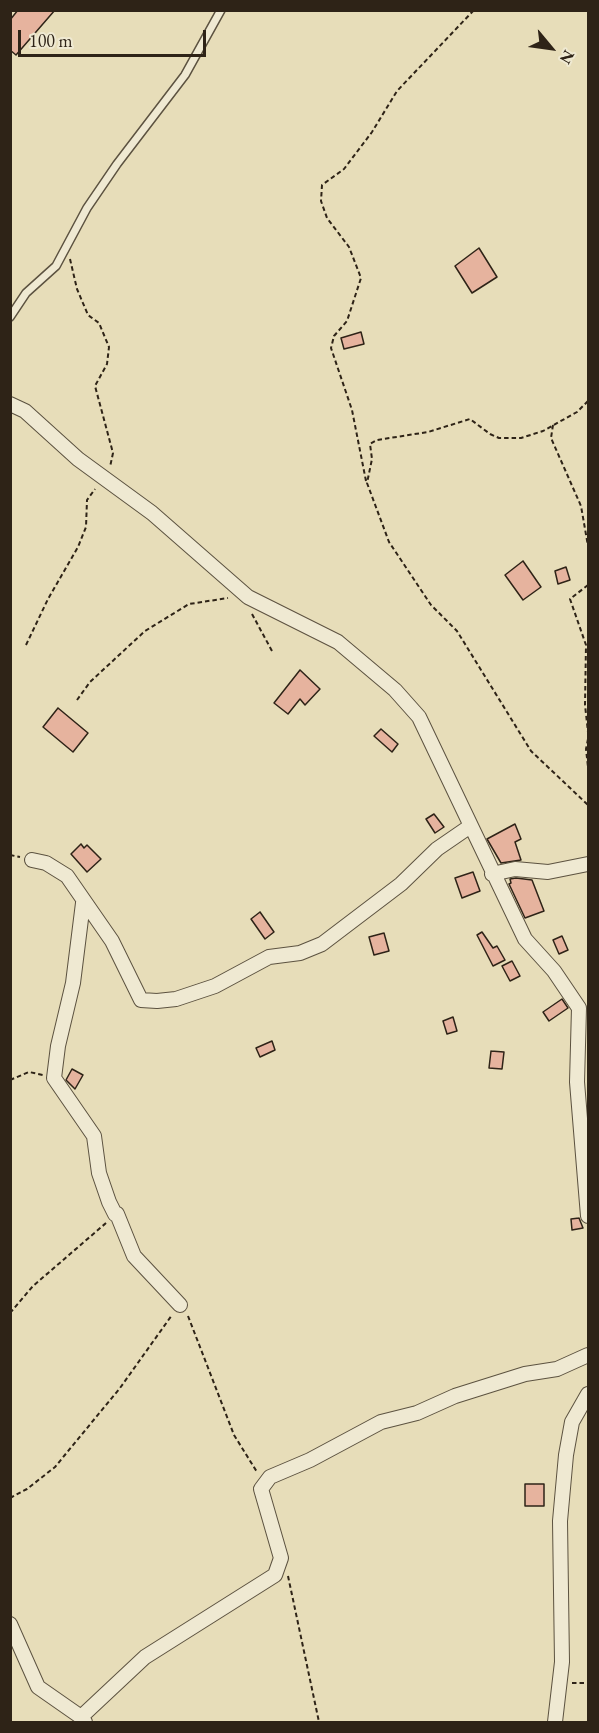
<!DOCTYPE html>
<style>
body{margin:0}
#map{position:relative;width:599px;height:1733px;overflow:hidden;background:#e7ddb9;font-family:"EB Garamond",serif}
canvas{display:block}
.frame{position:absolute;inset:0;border:12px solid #2e2317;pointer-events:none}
.north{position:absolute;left:521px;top:18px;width:60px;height:60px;-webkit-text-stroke:4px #efe9d2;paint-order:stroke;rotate:119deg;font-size:16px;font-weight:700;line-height:24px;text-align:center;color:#2e2317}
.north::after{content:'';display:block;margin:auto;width:21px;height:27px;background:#2e2317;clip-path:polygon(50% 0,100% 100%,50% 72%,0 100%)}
.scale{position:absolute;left:18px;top:30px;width:188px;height:27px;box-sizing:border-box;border:3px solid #2e2317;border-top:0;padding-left:8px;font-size:18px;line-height:21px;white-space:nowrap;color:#2e2317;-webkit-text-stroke:4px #efe9d2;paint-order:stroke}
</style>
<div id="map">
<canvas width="599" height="1733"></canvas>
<div class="frame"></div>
<div class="north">N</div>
<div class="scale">100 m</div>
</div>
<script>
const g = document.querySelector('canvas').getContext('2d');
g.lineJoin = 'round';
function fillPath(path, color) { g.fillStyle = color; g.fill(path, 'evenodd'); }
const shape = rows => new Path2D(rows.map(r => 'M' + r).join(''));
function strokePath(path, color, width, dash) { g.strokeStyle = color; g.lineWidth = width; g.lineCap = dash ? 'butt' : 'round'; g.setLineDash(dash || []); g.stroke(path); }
const building = shape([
 [18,10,55,10,16,55,10,50,10,20,18,10],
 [479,248,497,277,472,293,455,266,479,248],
 [361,332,364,344,344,349,341,338,361,332],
 [523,561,541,587,523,600,505,575,523,561],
 [566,567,570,580,558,584,555,571,566,567],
 [300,670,320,689,305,705,300,699,288,714,274,703,300,670],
 [58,708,88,733,73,752,43,727,58,708],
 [381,729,398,744,392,752,374,736,381,729],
 [434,814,444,827,435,833,426,819,434,814],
 [515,824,521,839,515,842,521,860,501,863,487,839,515,824],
 [81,844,84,848,87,845,101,859,87,872,71,854,81,844],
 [473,872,480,891,462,898,455,878,473,872],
 [516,878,532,880,544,911,525,918,509,884,511,883,510,879,516,878],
 [260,912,274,932,265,939,251,919,260,912],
 [482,932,493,948,497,946,505,960,493,966,477,935,482,932],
 [384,933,389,951,374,955,369,937,384,933],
 [562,936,568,950,559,954,553,940,562,936],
 [512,961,520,976,510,981,502,966,512,961],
 [562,999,568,1008,549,1021,543,1012,562,999],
 [453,1017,457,1031,447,1034,443,1021,453,1017],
 [272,1041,275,1050,260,1057,256,1048,272,1041],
 [491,1051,504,1052,502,1069,489,1068,491,1051],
 [72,1069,83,1075,75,1089,66,1080,72,1069],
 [579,1218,583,1228,572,1230,571,1219,579,1218],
 [525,1484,544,1484,544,1506,525,1506,525,1484]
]);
fillPath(building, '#e6b39e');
strokePath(building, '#2e2317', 1.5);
const lane = shape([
 [10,317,26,293,56,266,87,208,117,164,185,75,221,10]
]);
const street = shape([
 [10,404,25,411,78,459,152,513,248,597,338,642,395,690,419,717,525,939,554,971,579,1008,577,1082,588,1216],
 [32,860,46,863,67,876,112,941,141,1000,157,1001,176,999,215,986,269,957,300,953,322,944,401,884,437,849,469,827],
 [492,874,515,869,548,872,588,864],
 [83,903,73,983,58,1046,54,1078,94,1136,99,1173,109,1202,115,1214,117,1214,134,1256,180,1305],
 [10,1624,38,1687,81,1717,85,1722],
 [81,1717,145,1657,275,1575,281,1558,261,1489,270,1477,310,1460,381,1422,417,1413,455,1396,525,1374,557,1369,588,1355],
 [555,1722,562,1662,560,1521,566,1455,572,1422,588,1394]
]);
strokePath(lane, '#5c5240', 10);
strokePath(street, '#5c5240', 16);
strokePath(shape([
 [70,259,77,289,88,315,99,323,109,347,107,364,95,386,113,453,110,467],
 [588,401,577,412,543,431,521,438,499,438,490,434,470,419,428,432,377,440,370,444,372,459,367,483,389,542,431,605,457,631,531,751,588,805],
 [553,425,551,438,581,506,588,546],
 [366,481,352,410,331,348,334,336,347,321,361,278,349,247,327,218,321,201,322,185,344,169,372,132,397,91,474,10],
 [588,585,570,599,586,645,585,705,588,732],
 [252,614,272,651],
 [26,645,48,599,78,547,86,527,87,500,95,489],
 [77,700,90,682,145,631,189,604,228,598],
 [588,739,586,749,588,767],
 [10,855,20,857],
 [10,1080,29,1072,43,1075],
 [10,1313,33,1286,106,1223],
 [188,1316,234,1435,257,1472],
 [10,1498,27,1489,55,1467,120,1388,172,1315],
 [288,1576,319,1722],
 [572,1683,588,1683]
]), '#2e2317', 2, [4.5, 3]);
strokePath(lane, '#efe9d2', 7);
strokePath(street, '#efe9d2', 14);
</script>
